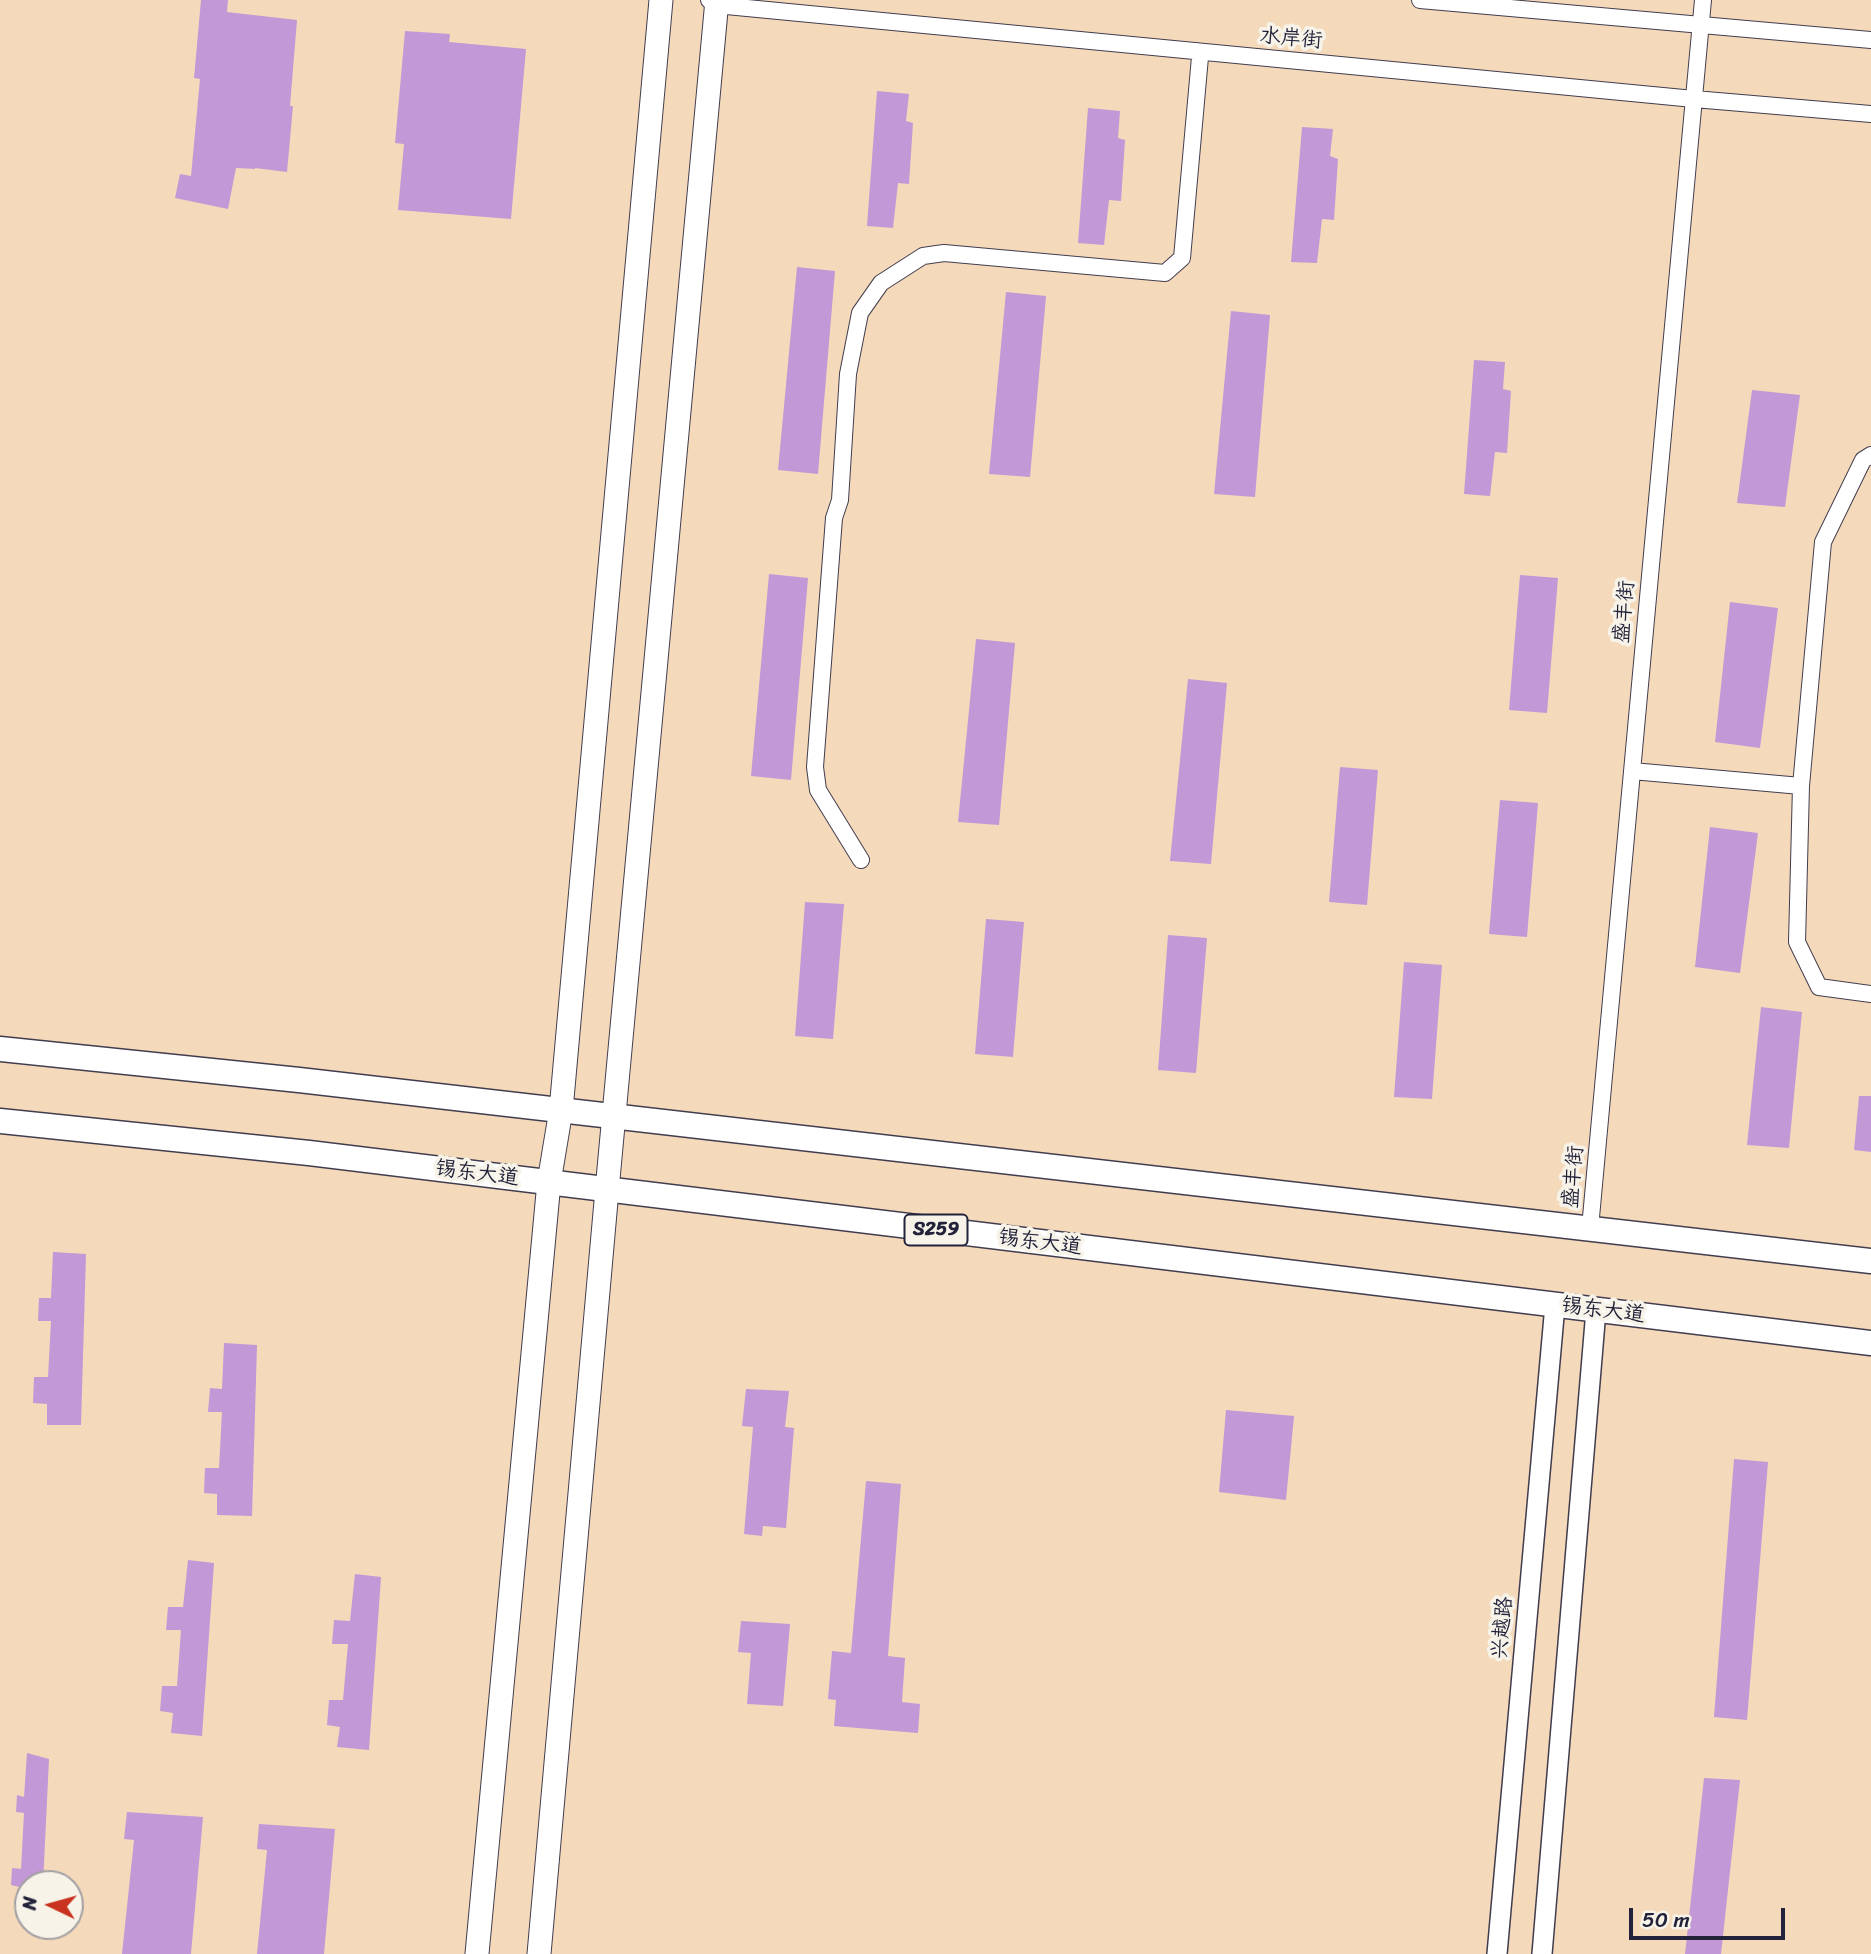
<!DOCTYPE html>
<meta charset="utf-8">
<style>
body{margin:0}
#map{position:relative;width:1871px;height:1954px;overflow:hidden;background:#f4d9bb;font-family:Sriracha,sans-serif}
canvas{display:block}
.north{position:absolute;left:14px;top:1870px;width:70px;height:70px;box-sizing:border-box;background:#f7f3e8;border:2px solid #a29fa3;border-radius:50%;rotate:275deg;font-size:19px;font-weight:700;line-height:28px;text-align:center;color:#22223b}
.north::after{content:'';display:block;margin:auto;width:24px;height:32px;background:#c8321e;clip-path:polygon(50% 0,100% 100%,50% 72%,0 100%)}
.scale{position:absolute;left:1629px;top:1908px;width:156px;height:32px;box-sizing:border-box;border:4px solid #22223b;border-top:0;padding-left:9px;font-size:21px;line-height:24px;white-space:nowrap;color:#22223b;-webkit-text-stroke:5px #f7f3e8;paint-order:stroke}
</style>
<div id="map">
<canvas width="1871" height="1954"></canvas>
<div class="north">N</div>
<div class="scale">50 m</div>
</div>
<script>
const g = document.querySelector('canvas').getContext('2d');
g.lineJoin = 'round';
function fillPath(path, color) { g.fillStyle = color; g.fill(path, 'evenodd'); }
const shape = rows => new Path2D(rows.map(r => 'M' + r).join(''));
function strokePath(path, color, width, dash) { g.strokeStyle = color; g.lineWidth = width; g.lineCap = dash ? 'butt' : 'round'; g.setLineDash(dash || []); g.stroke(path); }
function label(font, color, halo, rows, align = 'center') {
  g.font = font + ' Sriracha,"LXGW WenKai TC",sans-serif'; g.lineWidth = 7; g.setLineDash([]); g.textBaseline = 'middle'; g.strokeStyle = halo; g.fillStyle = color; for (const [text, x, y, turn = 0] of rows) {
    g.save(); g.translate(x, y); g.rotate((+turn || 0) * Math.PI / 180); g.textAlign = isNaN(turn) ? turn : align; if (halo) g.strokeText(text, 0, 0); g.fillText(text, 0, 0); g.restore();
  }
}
fillPath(shape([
 [201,0,228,0,227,12,297,20,290,106,293,106,287,172,255,168,255,169,236,168,228,209,175,198,180,174,191,176,200,79,194,78],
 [405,31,450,34,449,42,526,49,511,219,398,210,404,144,395,143],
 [877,91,909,94,906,121,913,123,909,184,898,183,893,228,867,226],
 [1088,108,1120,111,1118,138,1125,140,1121,201,1109,200,1104,245,1078,243],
 [1302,127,1333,129,1330,156,1338,159,1334,220,1322,219,1317,263,1291,262],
 [797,267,835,271,818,474,778,470],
 [1006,292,1046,296,1030,477,989,474],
 [1231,311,1270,315,1255,497,1214,494],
 [1474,360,1505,362,1503,389,1511,391,1507,453,1495,452,1490,496,1464,494],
 [1752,390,1800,395,1785,507,1737,503],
 [769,574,808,578,791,780,751,776],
 [1520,575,1558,578,1547,713,1509,710],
 [1730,602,1778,608,1760,748,1715,742],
 [976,639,1015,643,999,825,958,822],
 [1188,679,1227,683,1211,864,1170,861],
 [1340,767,1378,770,1367,905,1329,902],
 [1500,800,1538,803,1527,937,1489,934],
 [1710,827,1758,833,1740,973,1695,967],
 [805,902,844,904,833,1039,795,1036],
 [986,919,1024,922,1013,1057,975,1054],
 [1168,935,1207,938,1196,1073,1158,1070],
 [1404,962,1442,965,1432,1099,1394,1097],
 [1761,1007,1802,1012,1789,1148,1747,1145],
 [1859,1096,1871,1096,1871,1152,1854,1150],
 [53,1252,86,1254,81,1425,47,1425,47,1404,33,1403,34,1377,48,1377,51,1321,38,1321,39,1298,51,1298],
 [224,1343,257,1345,252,1516,217,1515,217,1494,204,1493,205,1468,219,1468,222,1412,208,1412,210,1388,222,1389],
 [746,1389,789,1391,785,1427,794,1428,786,1528,763,1526,762,1536,744,1534,753,1427,742,1426],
 [1226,1410,1294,1416,1286,1500,1219,1492],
 [1734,1459,1768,1462,1747,1720,1714,1717],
 [866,1481,901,1484,888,1656,905,1658,902,1702,920,1704,918,1733,834,1726,836,1700,828,1699,832,1651,851,1653],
 [188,1560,214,1563,202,1736,171,1733,173,1713,160,1711,162,1686,177,1686,181,1630,166,1630,168,1607,183,1607],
 [355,1574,381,1577,369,1750,337,1747,340,1727,327,1725,329,1700,343,1700,348,1644,332,1644,334,1620,350,1621],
 [741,1621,790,1624,783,1706,747,1704,751,1653,738,1652],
 [27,1753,49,1759,43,1884,28,1884,28,1889,11,1885,12,1868,21,1869,24,1813,16,1812,17,1795,24,1797],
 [1704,1778,1740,1780,1721,1954,1685,1954],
 [127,1812,203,1817,191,1954,122,1954,134,1840,124,1839],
 [259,1824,335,1829,324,1954,257,1954,267,1850,257,1849]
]), '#c398d7');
const minor = shape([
 [709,0,716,5,1694,99,1871,114],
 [1420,0,1871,40],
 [1871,455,1863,460,1823,542,1801,786,1797,942,1819,987,1871,994],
 [1632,771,1801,786],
 [861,860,818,790,815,767,834,518,840,500,848,374,860,313,881,283,923,256,944,253,1165,273,1182,258,1200,57,1197,51],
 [1590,1228,1703,0]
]);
const tertiary = shape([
 [1497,1954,1555,1305],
 [1542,1954,1596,1310]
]);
const secondary = shape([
 [477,1954,549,1182,561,1110,661,0],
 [539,1954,607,1190,717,0]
]);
const primary = shape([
 [0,1049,299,1080,1871,1261],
 [0,1121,309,1153,1871,1343]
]);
strokePath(minor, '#423d4e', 18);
strokePath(tertiary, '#423d4e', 22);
strokePath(secondary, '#423d4e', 25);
strokePath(primary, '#423d4e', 27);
strokePath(minor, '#fff', 16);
strokePath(tertiary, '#fff', 19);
strokePath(secondary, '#fff', 23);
strokePath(primary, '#fff', 24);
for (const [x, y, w] of [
 [936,1230,63]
]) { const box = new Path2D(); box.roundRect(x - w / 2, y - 15.5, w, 31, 5); g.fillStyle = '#f7f3e8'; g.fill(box); strokePath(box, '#22223b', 2); }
label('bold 19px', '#22223b', null, [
 ["S259",936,1230]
]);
label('21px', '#22223b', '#f7f3e8', [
 ["水岸街",1291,39,5],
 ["盛丰街",1625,612,-85],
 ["锡东大道",477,1174,7],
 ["盛丰街",1574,1177,-85],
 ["锡东大道",1040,1243,7],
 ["锡东大道",1603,1311,7],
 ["兴越路",1503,1628,-85]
]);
</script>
